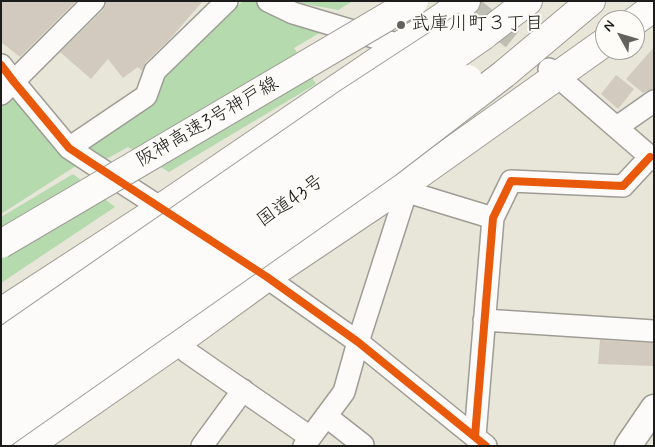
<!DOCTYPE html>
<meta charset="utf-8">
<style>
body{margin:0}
#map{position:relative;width:655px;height:447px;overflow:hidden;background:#e8e6d8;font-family:Mynerve,sans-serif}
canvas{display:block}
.frame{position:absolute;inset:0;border:2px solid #1c1c1c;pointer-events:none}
.north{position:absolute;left:595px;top:10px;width:50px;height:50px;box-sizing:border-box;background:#fdfcf7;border:1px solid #a3a29f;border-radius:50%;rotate:309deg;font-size:14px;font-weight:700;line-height:20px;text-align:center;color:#1c1c1c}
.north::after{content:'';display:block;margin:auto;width:18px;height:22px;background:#63635e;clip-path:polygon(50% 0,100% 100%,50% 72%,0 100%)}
</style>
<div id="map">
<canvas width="655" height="447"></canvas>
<div class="frame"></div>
<div class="north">N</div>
</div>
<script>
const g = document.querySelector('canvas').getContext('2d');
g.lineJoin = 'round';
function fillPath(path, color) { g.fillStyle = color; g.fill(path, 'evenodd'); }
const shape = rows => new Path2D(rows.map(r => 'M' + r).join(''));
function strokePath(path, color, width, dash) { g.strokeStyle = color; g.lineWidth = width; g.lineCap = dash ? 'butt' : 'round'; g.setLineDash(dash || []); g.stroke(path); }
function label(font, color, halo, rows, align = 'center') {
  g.font = font + ' Mynerve,"Klee One",sans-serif'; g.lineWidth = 4; g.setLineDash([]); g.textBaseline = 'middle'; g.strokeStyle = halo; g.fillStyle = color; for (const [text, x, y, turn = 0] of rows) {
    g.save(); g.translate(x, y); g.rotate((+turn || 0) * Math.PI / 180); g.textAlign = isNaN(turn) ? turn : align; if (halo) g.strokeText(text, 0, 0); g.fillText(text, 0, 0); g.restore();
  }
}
fillPath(shape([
 [243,1,254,1,321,32,294,48,316,84,169,172,128,147,101,162,86,147,159,76],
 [302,1,353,1,338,10,300,3],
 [10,93,79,164,1,214,1,102],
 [73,174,115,207,1,283,1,217]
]), '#b4daae');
fillPath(shape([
 [1,1,76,1,20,57,1,42],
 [106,1,203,1,169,40,146,62,142,71,138,67,123,78,108,59,91,79,60,52,103,10,106,5],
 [654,47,654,89,647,91,643,93,626,79],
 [616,75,634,89,618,109,601,94],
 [600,340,654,343,654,366,598,364]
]), '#d2cabe');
strokePath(shape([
 [471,6,541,62]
]), '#bfbeb2', 21, [21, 11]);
const minor = shape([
 [268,1,293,13,400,45],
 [1,65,14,82,69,148,90,162,172,215],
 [549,69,654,160],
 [1,94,94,1],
 [617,127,654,101],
 [69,148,146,96,155,71,227,1],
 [401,187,411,193,493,218],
 [256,270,358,342,486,446],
 [484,320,654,331],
 [179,341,187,352,310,437],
 [326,416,363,445],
 [475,436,493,218,511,181,623,186,650,157],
 [202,446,243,390],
 [304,446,344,392,358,342,403,202,401,187]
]);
const tertiary = shape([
 [628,446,654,408]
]);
const trunk = shape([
 [635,21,654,7],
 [483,36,528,1],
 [504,74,591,1],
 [1,312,161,208,466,1],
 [28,446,179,341,267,277,401,187,605,42]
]);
strokePath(minor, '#9e9d95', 24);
strokePath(tertiary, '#9e9d95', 29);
strokePath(trunk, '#9e9d95', 30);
strokePath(minor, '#fcfbf9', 21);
strokePath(tertiary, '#fcfbf9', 26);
strokePath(trunk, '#fcfbf9', 28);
const trunkBridge = shape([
 [1,343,346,104,467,25],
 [1,372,483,36],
 [1,403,119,320,468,79],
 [1,435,388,163,504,74]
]);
const motorwayBridge = shape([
 [1,244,414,1]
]);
strokePath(trunkBridge, '#9e9d95', 30, []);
strokePath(motorwayBridge, '#9e9d95', 30, []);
strokePath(trunkBridge, '#fcfbf9', 28);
strokePath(motorwayBridge, '#fcfbf9', 28);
strokePath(shape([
 [1,65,14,82,69,148,90,162,267,277,358,342,486,446],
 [475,436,493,218,511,181,623,186,650,157]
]), '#e8590c', 8);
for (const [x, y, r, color] of [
 [401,25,5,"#63635e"]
]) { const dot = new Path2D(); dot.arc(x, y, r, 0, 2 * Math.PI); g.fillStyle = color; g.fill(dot); strokePath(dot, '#fdfcf7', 2); }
label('19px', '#1c1c1c', '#fdfcf7', [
 ["武庫川町３丁目",411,25]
], 'left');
label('19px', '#1c1c1c', '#fdfcf7', [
 ["阪神高速3号神戸線",208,123,-30],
 ["国道43号",291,202,-35]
]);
</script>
